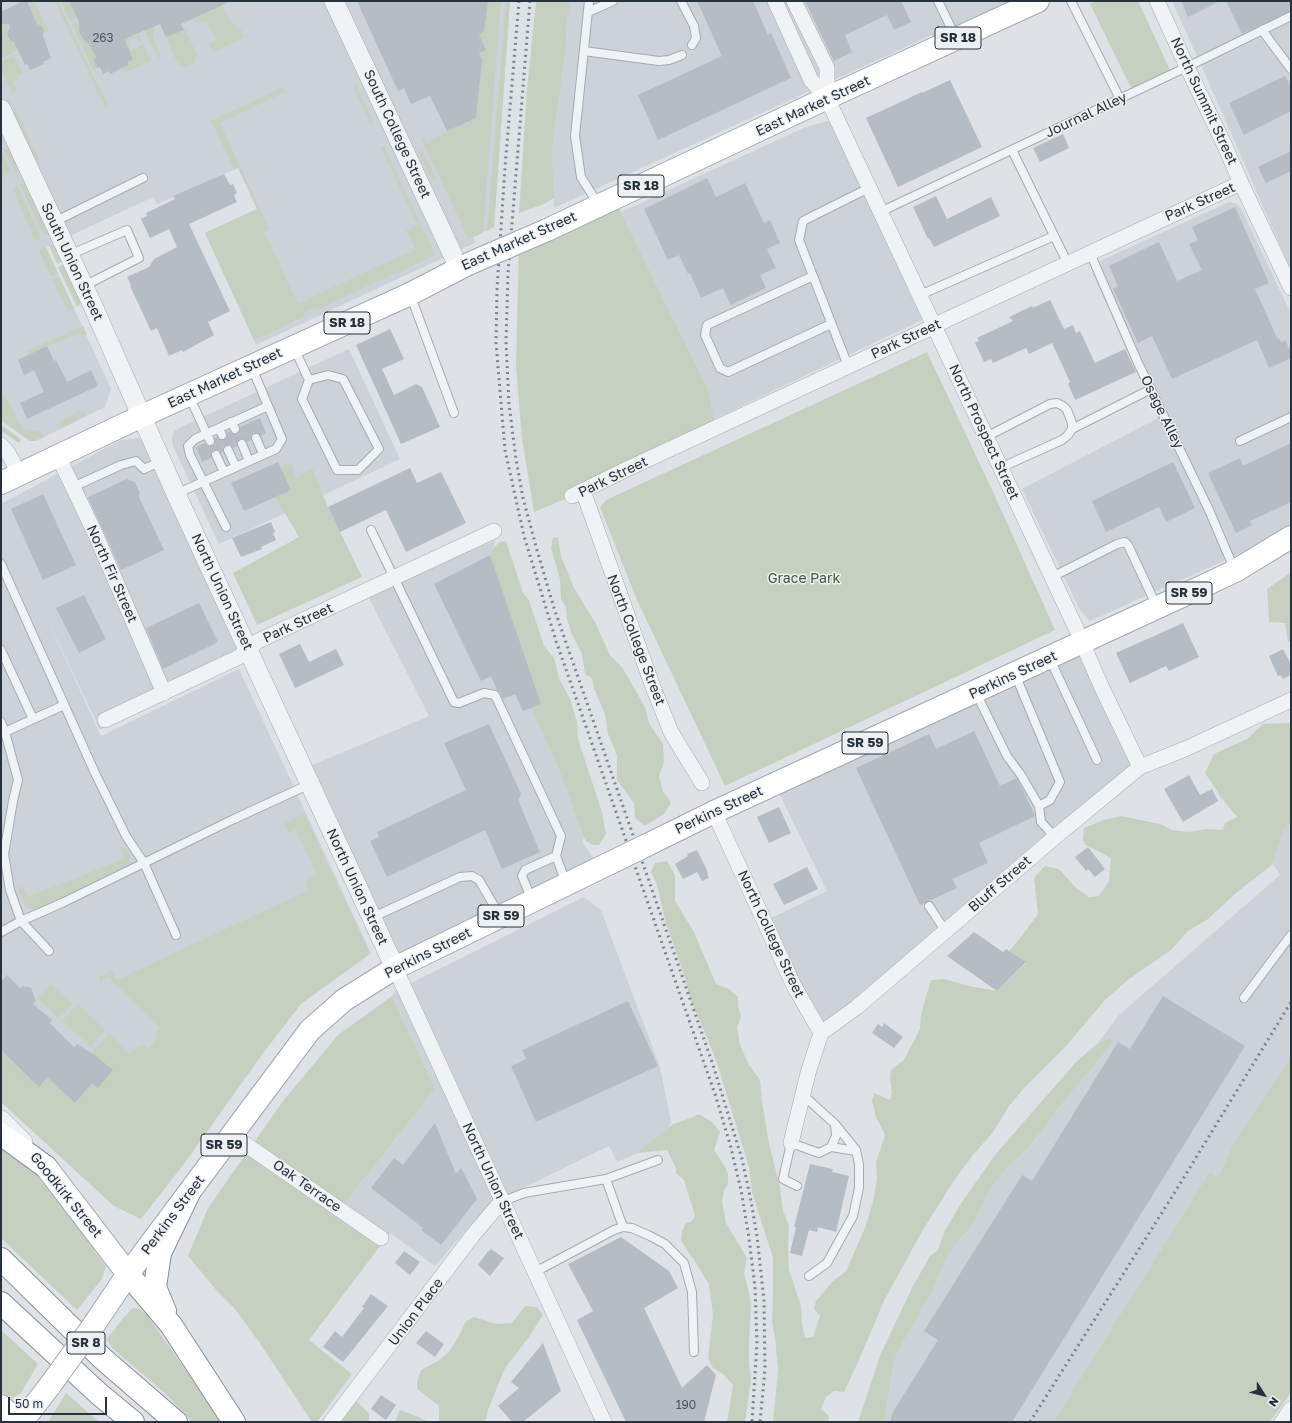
<!DOCTYPE html>
<style>
body{margin:0}
#map{position:relative;width:1292px;height:1423px;overflow:hidden;background:#dee2e6;font-family:"Golos Text",sans-serif}
canvas{display:block}
.frame{position:absolute;inset:0;border:2px solid #28323c;pointer-events:none}
.north{position:absolute;left:1244px;top:1375px;width:40px;height:40px;-webkit-text-stroke:3px #edf1f4;paint-order:stroke;rotate:126deg;font-size:11px;font-weight:700;line-height:16px;text-align:center;color:#28323c}
.north::after{content:'';display:block;margin:auto;width:14px;height:18px;background:#28323c;clip-path:polygon(50% 0,100% 100%,50% 72%,0 100%)}
.scale{position:absolute;left:8px;top:1397px;width:99px;height:18px;box-sizing:border-box;border:2px solid #28323c;border-top:0;padding-left:5px;font-size:12px;line-height:14px;white-space:nowrap;color:#28323c;-webkit-text-stroke:3px #edf1f4;paint-order:stroke}
</style>
<div id="map">
<canvas width="1292" height="1423"></canvas>
<div class="frame"></div>
<div class="north">N</div>
<div class="scale">50 m</div>
</div>
<script>
const g = document.querySelector('canvas').getContext('2d');
g.lineJoin = 'round';
function fillPath(path, color) { g.fillStyle = color; g.fill(path, 'evenodd'); }
const shape = rows => new Path2D(rows.map(r => 'M' + r).join(''));
function strokePath(path, color, width, dash) { g.strokeStyle = color; g.lineWidth = width; g.lineCap = dash ? 'butt' : 'round'; g.setLineDash(dash || []); g.stroke(path); }
function label(font, color, halo, rows, align = 'center') {
  g.font = font + ' "Golos Text",sans-serif'; g.lineWidth = 3; g.setLineDash([]); g.textBaseline = 'middle'; g.strokeStyle = halo; g.fillStyle = color; for (const [text, x, y, turn = 0] of rows) {
    g.save(); g.translate(x, y); g.rotate((+turn || 0) * Math.PI / 180); g.textAlign = isNaN(turn) ? turn : align; if (halo) g.strokeText(text, 0, 0); g.fillText(text, 0, 0); g.restore();
  }
}
fillPath(shape([
 [1,1,510,1,494,227,473,237,475,243,256,345,205,233,257,209,238,168,157,204,153,197,46,247,111,389,105,407,36,441,30,441,1,421],
 [571,1,1027,1,939,43,932,35,554,208,552,152,566,47,566,28],
 [1172,1,1291,1,1291,270,1201,65],
 [828,121,835,130,922,320,714,419,708,389,621,212,806,127],
 [1229,202,1237,204,1241,208,1291,314,1291,525,1255,547,1090,621,1080,610,1022,489,1158,418,1093,274,1102,266,1100,261],
 [349,349,400,459,219,544,173,446,172,439,174,431,181,427],
 [139,438,149,442,244,648,100,730,39,601,101,736,239,669,371,953,301,1004,263,1053,183,1165,141,1219,114,1206,1,1102,1,504,121,440],
 [496,540,492,549,531,708,561,775,583,836,583,843,596,862,398,962,308,767,429,716,367,594],
 [1080,651,1134,765,823,1027,767,920,827,891,777,789],
 [1291,822,1291,1056,1234,1142,1218,1177,1210,1171,1053,1422,884,1422,893,1367,897,1353,934,1288,948,1254,973,1224,991,1188,1005,1170,1031,1145,1062,1104,1111,1045,1111,1037,1097,1044,1119,1015,1280,875,1273,864,1284,828],
 [584,897,601,910,660,1067,671,1122,661,1143,617,1162,609,1146,488,1205,435,1266,390,1233,345,1203,435,1089,392,996,395,991]
]), '#ccd2d8');
fillPath(shape([
 [27,1,34,1,49,33,44,31,42,26,37,24],
 [55,1,58,1,97,84,108,102,106,106,105,106,99,96],
 [61,1,69,1,80,16,70,21],
 [488,1,501,1,483,233,469,239,421,139,424,137,427,143,447,131,476,118,482,60,479,53,479,34,484,32],
 [506,1,510,1,494,227,487,231],
 [536,1,571,1,566,28,566,47,552,152,554,198,544,204,519,213,527,90],
 [1097,1,1138,1,1170,70,1131,88,1090,4],
 [222,5,230,22,242,31,244,36,243,38,213,52,209,44,216,40,207,21,198,24,186,15],
 [1,21,5,24,9,31,7,35,9,40,14,42,18,50,1,59],
 [79,21,81,26,79,26,79,32,83,39,86,42,88,41,96,57,97,68,93,70,72,24],
 [157,23,154,29,153,36,160,57,158,58,145,31,148,29,148,28],
 [132,28,136,35,139,33,142,41,140,42,137,37,127,41,131,51,143,44,151,61,125,73,122,68,129,65,127,62,133,59,121,33],
 [183,28,186,31,197,55,193,64,186,67,180,65,177,62,166,38,166,36,167,37,183,30],
 [14,55,23,73,17,76,18,79,13,82,17,91,13,95,1,69,1,62],
 [356,85,373,122,370,123,353,86],
 [283,87,285,92,220,123,269,229,264,232,298,304,367,271,416,250,406,230,418,225,380,147,384,146,435,255,316,310,315,307,303,313,305,316,254,340,205,233,257,209,238,168,234,169,211,121],
 [15,108,40,162,36,163,12,111],
 [10,148,20,169,15,173,4,150],
 [422,150,436,179,434,181,427,171,418,152],
 [2,151,11,172,1,177,1,152],
 [26,183,48,232,44,236,20,184],
 [17,185,41,238,35,241,14,191],
 [614,198,708,389,716,428,572,496,534,512,522,439,516,366,519,242],
 [49,245,55,245,62,262,57,264],
 [46,247,58,274,51,277,39,250],
 [63,265,81,303,77,307,58,267],
 [59,277,74,308,68,311,52,280],
 [83,326,87,335,76,334,29,355,27,351],
 [927,352,994,494,1055,630,725,786,637,600,600,507,606,500],
 [1,394,4,394,19,423,26,429,40,431,44,437,34,441,30,441,1,420],
 [80,411,83,411,87,415,62,428,60,423,62,420],
 [1,425,21,439,19,443,1,431],
 [291,463,296,478,312,468,328,507,362,577,257,625,233,573,299,537,275,497,291,490,280,466],
 [553,537,558,538,561,556,574,588,595,622,610,655,622,667,645,707,649,723,663,744,664,762,659,776,663,791,671,803,664,814,645,826,635,818,634,803,617,780,617,755,608,734,605,714,594,689,592,678,585,674,582,654,571,632,567,619,566,607,561,599,560,579,551,548],
 [506,541,523,593,529,600,544,646,554,658,559,678,570,699,577,722,578,739,602,812,606,834,599,845,593,845,586,841,583,836,561,775,531,708,490,555,492,549,500,542],
 [1291,572,1291,643,1288,641,1285,623,1269,622,1267,589],
 [1291,723,1291,822,1284,828,1273,864,1236,893,1208,919,1188,931,1171,950,1129,979,1105,1000,1067,1045,1025,1087,1009,1106,993,1132,973,1155,955,1179,921,1233,884,1301,859,1360,844,1392,834,1391,826,1397,821,1409,829,1416,828,1422,773,1422,778,1370,775,1337,772,1322,773,1295,773,1258,752,1192,749,1167,717,1063,711,1047,690,998,683,971,665,920,657,885,651,872,655,863,667,861,675,875,675,901,694,932,716,984,729,989,738,997,738,1005,741,1017,737,1027,740,1045,749,1065,760,1080,762,1102,769,1143,780,1188,783,1211,789,1226,788,1247,789,1270,801,1306,802,1324,805,1338,813,1337,820,1316,814,1309,816,1301,833,1281,846,1271,865,1228,873,1202,877,1179,876,1163,885,1135,876,1117,872,1101,874,1093,890,1100,892,1093,890,1078,891,1070,904,1060,920,1029,921,1014,931,980,944,979,969,986,997,991,1026,963,1009,951,1021,937,1038,914,1034,878,1045,866,1059,869,1076,888,1089,897,1099,896,1109,881,1111,858,1086,845,1083,840,1084,828,1103,820,1121,816,1160,824,1172,830,1188,832,1207,829,1223,830,1225,823,1237,817,1223,800,1205,773,1214,754,1247,739,1263,724],
 [304,814,370,954,301,1004,263,1053,183,1165,141,1219,114,1206,1,1102,1,1050,39,1087,47,1077,75,1103,92,1083,98,1088,113,1070,91,1053,109,1034,130,1054,138,1046,143,1045,148,1049,157,1039,155,1034,160,1027,108,977,100,984,99,977,112,971,117,980,309,890,306,882,317,874,296,830,288,833,283,824],
 [121,847,125,848,130,855,130,861,125,868,37,909,31,909,28,908,24,902,19,890,21,885,28,896,70,881,124,858,120,849],
 [51,984,72,1004,59,1018,37,998],
 [392,996,435,1089,345,1203,390,1233,309,1340,352,1374,317,1422,312,1422,259,1342,235,1309,217,1291,188,1256,208,1208,283,1101,338,1035],
 [78,1004,105,1030,91,1047,62,1021],
 [1111,1037,1111,1045,1062,1104,1031,1145,1005,1170,999,1178,991,1188,973,1224,948,1254,934,1288,897,1353,893,1367,884,1422,858,1422,881,1353,913,1286,930,1256,938,1250,945,1230,962,1202,995,1155,1076,1062,1097,1044],
 [1291,1056,1291,1392,1289,1395,1270,1422,1053,1422,1210,1171,1218,1177,1234,1142],
 [699,1114,712,1122,720,1132,714,1150,725,1167,728,1174,728,1184,724,1191,722,1201,726,1223,747,1258,744,1273,750,1297,751,1307,749,1341,749,1363,751,1379,745,1422,727,1422,733,1385,723,1374,713,1368,708,1358,713,1315,709,1284,681,1240,682,1231,686,1223,691,1222,695,1216,684,1180,676,1173,676,1168,667,1150,637,1153,673,1124,691,1118],
 [1,1143,33,1170,88,1234,97,1247,94,1251,106,1266,102,1279,77,1310,1,1238],
 [525,1306,537,1307,543,1315,529,1337,505,1368,488,1410,485,1422,439,1422,439,1406,417,1389,417,1381,421,1370,438,1361,449,1352,459,1336,466,1321,474,1317,496,1324,512,1323],
 [133,1308,140,1309,147,1315,222,1422,192,1422,167,1395,111,1347,107,1339,124,1317],
 [1,1330,38,1364,21,1393,13,1398,1,1392],
 [66,1393,99,1422,48,1422],
 [356,1401,369,1413,369,1422,342,1422,346,1412],
 [400,1410,419,1417,428,1422,395,1422,396,1419]
]), '#c6d0c0');
fillPath(shape([
 [23,1,27,1,37,24,42,26,44,31,43,36,51,58,43,62,44,64,30,70,27,64,25,65,14,42,10,40,7,35,10,25,1,23,1,12],
 [69,1,231,1,181,24,184,30,166,37,160,24,124,39,133,59,127,62,129,65,110,74,109,71,103,74,100,67,97,68,93,59,96,57,90,46,83,39,79,32,79,22],
 [357,1,488,1,484,32,479,34,486,50,479,53,482,60,476,118,447,131,430,96,411,104,404,88,398,91],
 [697,1,753,1,768,35,771,33,791,78,658,140,638,95,722,56],
 [805,1,901,1,911,22,894,30,887,15,845,35,852,52,834,61],
 [1181,1,1220,1,1188,17],
 [1226,1,1291,1,1291,11,1242,34],
 [1285,76,1291,87,1291,111,1244,135,1229,103],
 [950,80,982,147,898,187,866,118,922,92,922,93],
 [1063,134,1069,148,1040,162,1033,148],
 [1291,151,1291,171,1266,183,1258,167],
 [224,174,230,185,233,184,237,193,234,195,237,202,189,224,230,311,208,322,214,335,183,352,182,350,169,356,157,328,151,331,131,288,130,286,131,285,127,277,149,267,154,259,177,247,169,229,150,238,141,219,147,216,146,213,175,199,173,196],
 [707,178,716,197,745,183,764,223,770,220,780,243,767,249,776,268,760,275,766,288,731,305,723,288,701,298,690,273,688,274,679,255,668,260,644,209],
 [936,196,947,219,991,197,1000,216,934,247,929,238,928,239,913,207],
 [1235,207,1269,283,1255,289,1278,340,1280,339,1281,342,1285,340,1291,352,1291,358,1269,368,1257,340,1172,379,1152,336,1138,343,1113,289,1118,286,1109,266,1159,242,1177,281,1202,270,1189,244,1198,240,1192,227],
 [1050,300,1064,329,1073,325,1076,333,1080,331,1095,363,1125,349,1136,372,1075,400,1068,384,1070,382,1052,343,1029,354,1026,348,993,363,991,359,984,362,975,343,979,341,977,338,1013,321,1009,317,1032,306,1033,308],
 [390,329,404,359,382,369,394,395,416,384,422,387,440,427,401,444,356,345],
 [47,346,54,361,56,360,67,382,91,370,98,386,27,419,20,403,44,392,34,370,24,375,18,360],
 [260,418,266,433,261,436,257,433,253,433,251,437,251,440,247,442,243,439,240,439,237,443,237,446,233,448,231,445,226,445,223,447,223,452,221,453,219,450,214,450,211,452,211,458,202,462,196,447,205,443,207,446,212,446,215,444,215,438,217,437,221,440,224,440,227,436,227,433,230,431,233,434,237,434,240,431,240,427],
 [1291,443,1291,502,1250,521,1252,525,1236,533,1208,473,1240,458,1243,466],
 [278,462,291,490,244,511,231,483],
 [1173,462,1195,508,1166,522,1159,507,1106,532,1092,501],
 [410,468,417,483,441,472,466,523,406,552,386,510,340,532,328,507],
 [127,479,135,482,140,494,138,495,164,550,121,570,88,497],
 [43,494,76,565,43,580,11,509],
 [271,522,275,532,273,533,276,540,261,547,262,549,241,557,232,538],
 [490,555,541,704,523,711,515,694,503,699,500,692,497,690,491,676,481,681,434,584],
 [84,595,106,639,79,653,56,608],
 [199,603,218,642,163,669,146,628],
 [1183,623,1199,657,1169,671,1166,666,1130,683,1116,653],
 [300,644,309,662,336,649,344,665,295,688,279,654],
 [1283,649,1291,664,1291,675,1283,679,1281,675,1278,676,1269,656],
 [489,724,521,794,518,800,540,852,502,869,485,830,387,877,370,841,379,837,377,832,466,790,444,743],
 [974,731,1000,786,1017,778,1023,790,1035,816,979,843,988,863,952,879,957,888,920,905,856,768,929,734,936,749],
 [1189,775,1200,795,1212,789,1218,801,1183,822,1164,789],
 [779,807,791,833,769,843,757,817],
 [1088,847,1105,869,1095,877,1088,869,1086,871,1075,857],
 [697,850,706,868,709,878,702,881,697,872,683,879,675,864,688,856,687,854],
 [807,867,818,889,784,905,773,884],
 [974,932,1003,952,1006,949,1026,962,997,991,947,956],
 [7,975,20,988,23,986,31,988,36,1001,33,1004,52,1020,50,1023,74,1047,77,1044,96,1056,113,1070,98,1088,92,1083,75,1103,47,1077,39,1087,1,1050,1,982],
 [1163,996,1245,1046,1012,1422,890,1422,893,1412,938,1340,924,1331,1022,1175,1032,1181,1118,1042,1130,1049],
 [628,1001,658,1066,536,1122,511,1066,526,1059,522,1050],
 [884,1023,903,1037,894,1048,872,1033,878,1024,882,1027],
 [435,1123,456,1174,461,1168,477,1199,441,1245,421,1230,423,1228,371,1188,394,1158,403,1165],
 [810,1164,833,1169,832,1172,849,1176,836,1232,818,1227,817,1232,809,1230,802,1256,790,1253,796,1227,794,1227],
 [621,1237,669,1271,678,1288,644,1308,682,1388,707,1365,716,1375,704,1422,626,1422,577,1320,593,1311,568,1264],
 [491,1249,504,1258,490,1276,478,1265,488,1251,489,1252],
 [404,1251,420,1262,410,1275,395,1263],
 [371,1294,388,1306,343,1362,323,1347,335,1331,342,1337,364,1308,362,1307],
 [426,1331,444,1344,435,1357,416,1343],
 [543,1343,561,1391,523,1422,512,1422,498,1406,519,1388,511,1382],
 [381,1395,396,1405,386,1420,371,1409]
]), '#b6bcc3');
const service = shape([
 [589,1,575,136,581,177,598,204],
 [681,1,694,26,696,38,692,45],
 [938,1,956,38],
 [1071,1,1120,99],
 [588,12,613,1],
 [1262,30,1291,69],
 [584,51,659,61,669,60,682,55],
 [1012,150,1068,264],
 [880,212,1187,67,1291,16],
 [54,222,143,178],
 [1090,253,1138,363,1209,510,1235,571],
 [69,255,127,230,139,258,84,286],
 [813,276,707,325,705,335,720,368,728,372,831,324],
 [410,294,454,413],
 [920,295,1054,236],
 [294,348,309,380,302,399,337,470,358,470,379,449,343,379,328,375,309,380],
 [848,366,799,240,803,221,869,188],
 [189,396,210,441],
 [231,422,235,429],
 [219,428,222,435],
 [1072,429,1151,389],
 [986,437,1050,404,1057,403,1063,406,1067,410,1072,423,1072,429,1068,435,1062,440,1000,468],
 [256,438,263,454],
 [1240,441,1291,417],
 [242,444,249,461],
 [228,450,236,467],
 [216,455,224,472],
 [73,487,121,465,136,461,144,469,162,461],
 [176,494,276,449,282,439,252,368],
 [226,527,190,455,188,446,195,439,268,406],
 [371,530,454,702,459,703,484,693,495,695,561,836,556,856,566,883],
 [1,564,95,773,126,836,144,863,176,935],
 [1052,577,1117,544,1125,542,1128,545,1157,607],
 [1,650,33,719],
 [1050,659,1097,760],
 [976,693,1007,756,1021,775,1039,806,1050,800,1060,782,1015,674],
 [1,722,5,732,18,780,13,801,4,854,10,890,21,921,49,951],
 [5,732,64,705],
 [1039,806,1041,822,1055,837],
 [532,900,522,876,525,870,556,856],
 [929,906,946,932],
 [371,918,460,877,472,876,479,880,500,916],
 [1,932,21,921,62,903,234,819,310,784],
 [1244,998,1291,935],
 [803,1095,835,1124,856,1150,859,1164,859,1188,853,1216,827,1263,809,1276],
 [831,1147,836,1136,835,1124],
 [606,1179,623,1227],
 [797,1186,783,1179,791,1143,819,1153,831,1147,856,1151],
 [501,1202,524,1193,606,1179,658,1160],
 [535,1272,614,1230,623,1227,632,1228,650,1236,665,1244,684,1263,692,1292,694,1352]
]);
const minor = shape([
 [775,1,811,80,827,98,1075,626,1102,688,1140,767],
 [794,1,827,68,827,98],
 [1157,1,1187,67,1224,144,1241,183,1291,288],
 [1,445,8,453,20,475],
 [58,456,94,531,164,693],
 [583,491,653,687,671,732,702,783],
 [572,496,627,469,922,332,948,319,1241,183],
 [105,720,239,657,258,641,494,531],
 [714,812,794,986,821,1033],
 [395,968,604,1422],
 [232,1135,381,1238],
 [791,1143,808,1073,821,1033,857,1007,1055,837,1140,767,1185,749,1291,700],
 [331,1422,473,1235,501,1202],
 [1282,1422,1291,1409]
]);
const tertiary = shape([
 [334,1,459,268],
 [1,109,93,306,176,494,395,968],
 [1,1120,23,1142]
]);
const primary = shape([
 [547,230,827,98,1038,1],
 [1,483,142,416,410,294,466,265],
 [647,845,714,812,1182,596,1235,571,1291,537],
 [46,1167,128,1274],
 [93,1326,128,1274,310,1030,344,1000,395,968,608,864],
 [1,1406,18,1422],
 [22,1422,51,1384]
]);
const motorway = shape([
 [1,1134,46,1167],
 [1,1259,102,1358,176,1422],
 [128,1274,171,1325,234,1422],
 [1,1303,99,1394,133,1422],
 [165,1311,155,1287,160,1253,189,1193]
]);
strokePath(service, '#a4aab0', 10);
strokePath(minor, '#a4aab0', 16);
strokePath(tertiary, '#a4aab0', 20);
strokePath(primary, '#9ea8b1', 24);
strokePath(motorway, '#86919c', 24);
strokePath(service, '#f0f3f5', 8);
strokePath(minor, '#f0f3f5', 15);
strokePath(tertiary, '#f0f3f5', 19);
strokePath(primary, '#fff', 22);
strokePath(motorway, '#fff', 22);
strokePath(shape([
 [519,1,505,167,497,289,496,343,505,450,524,536,556,641,716,1097,730,1144,741,1190,749,1238,755,1287,757,1343,752,1422],
 [530,1,508,273,506,342,509,404,516,459,523,498,537,550,554,608,713,1065,742,1159,751,1201,757,1236,764,1301,765,1369,760,1422],
 [1030,1422,1175,1192,1291,1002]
]), '#79848f', 3, [2, 4]);
const primaryBridge = shape([
 [466,265,547,230],
 [608,864,647,845],
 [51,1384,93,1326]
]);
strokePath(primaryBridge, '#9ea8b1', 24, []);
strokePath(primaryBridge, '#fff', 22);
label('12px', '#4c545e', null, [
 ["263",103,38],
 ["190",686,1405]
]);
for (const [x, y, w] of [
 [958,38,46],
 [641,186,46],
 [347,323,46],
 [1189,593,46],
 [865,743,46],
 [501,916,46],
 [224,1145,46],
 [86,1343,38]
]) { const box = new Path2D(); box.roundRect(x - w / 2, y - 11, w, 22, 3); g.fillStyle = '#edf1f4'; g.fill(box); strokePath(box, '#28323c', 1); }
label('bold 13px', '#28323c', null, [
 ["SR 18",958,38],
 ["SR 18",641,186],
 ["SR 18",347,323],
 ["SR 59",1189,593],
 ["SR 59",865,743],
 ["SR 59",501,916],
 ["SR 59",224,1145],
 ["SR 8",86,1343]
]);
label('14px', '#28323c', '#edf1f4', [
 ["North Summit Street",1204,101,65],
 ["East Market Street",813,106,-25],
 ["Journal Alley",1086,115,-25],
 ["South College Street",397,134,65],
 ["Park Street",1200,202,-24],
 ["East Market Street",519,241,-24],
 ["South Union Street",72,262,65],
 ["Park Street",906,339,-25],
 ["East Market Street",225,378,-25],
 ["Osage Alley",1162,412,64],
 ["North Prospect Street",984,432,65],
 ["Park Street",613,477,-26],
 ["North Fir Street",112,574,66],
 ["North Union Street",222,592,65],
 ["Park Street",298,623,-25],
 ["North College Street",636,640,69],
 ["Perkins Street",1013,675,-25],
 ["Perkins Street",719,810,-25],
 ["Bluff Street",1000,884,-41],
 ["North Union Street",357,887,65],
 ["North College Street",771,934,65],
 ["Perkins Street",428,953,-27],
 ["North Union Street",493,1181,65],
 ["Oak Terrace",307,1186,35],
 ["Goodkirk Street",66,1195,51],
 ["Perkins Street",173,1215,-53],
 ["Union Place",416,1312,-53]
]);
label('14px', '#415737', '#edf1f4', [
 ["Grace Park",804,579]
]);
</script>
